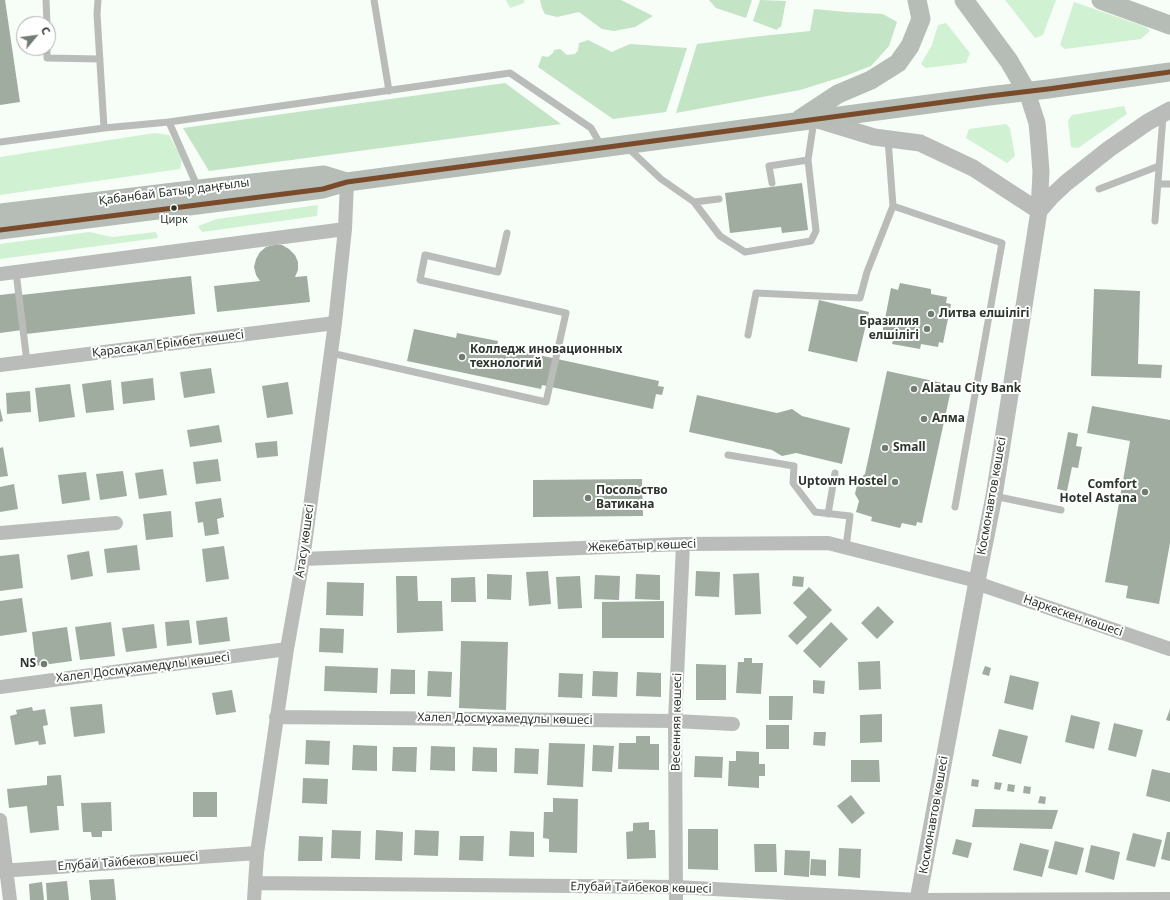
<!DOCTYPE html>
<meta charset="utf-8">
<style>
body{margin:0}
#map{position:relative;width:1170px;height:900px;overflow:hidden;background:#f7fdf7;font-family:"Noto Sans",sans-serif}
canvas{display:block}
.north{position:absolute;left:16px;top:16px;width:40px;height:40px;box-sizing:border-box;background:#fff;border:1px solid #abafab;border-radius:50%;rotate:61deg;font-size:11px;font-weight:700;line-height:16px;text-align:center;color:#2c362c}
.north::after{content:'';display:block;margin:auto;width:14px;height:18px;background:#737c73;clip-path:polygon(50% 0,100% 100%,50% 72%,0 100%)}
</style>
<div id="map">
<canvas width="1170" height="900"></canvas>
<div class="north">С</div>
</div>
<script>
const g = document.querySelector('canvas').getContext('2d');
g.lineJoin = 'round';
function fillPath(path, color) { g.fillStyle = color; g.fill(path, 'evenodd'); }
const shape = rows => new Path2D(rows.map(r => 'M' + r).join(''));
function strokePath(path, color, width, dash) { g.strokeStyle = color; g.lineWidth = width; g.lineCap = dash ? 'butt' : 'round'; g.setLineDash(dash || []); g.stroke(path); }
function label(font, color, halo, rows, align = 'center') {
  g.font = font + ' "Noto Sans",sans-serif'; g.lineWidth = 4; g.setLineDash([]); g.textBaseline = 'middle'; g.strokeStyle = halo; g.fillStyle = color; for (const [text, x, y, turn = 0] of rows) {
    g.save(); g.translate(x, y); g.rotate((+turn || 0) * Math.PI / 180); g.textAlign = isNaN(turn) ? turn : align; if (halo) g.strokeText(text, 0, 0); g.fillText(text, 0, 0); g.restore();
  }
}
fillPath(shape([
 [506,0,524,0,524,3,510,8],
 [1005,0,1056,0,1043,35,1035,38],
 [1074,2,1146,27,1150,31,1141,39,1065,49,1060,45],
 [946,23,970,53,966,63,926,68,921,64,932,45,938,25],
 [1124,106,1127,114,1078,148,1071,147,1068,121,1072,115],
 [1006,124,1010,128,1015,156,1007,163,966,138,969,129],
 [155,133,169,135,182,159,180,169,0,195,0,157],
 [318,205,317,216,202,232,198,226,217,219],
 [89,232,112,237,156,232,158,238,0,259,0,244]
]), '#d1f1d3');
fillPath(shape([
 [540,0,621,0,653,16,635,27,614,31,602,29,579,12,557,17,545,14,542,8],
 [709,0,752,0,746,18,716,8],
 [760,0,786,1,781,27,778,28,777,30,753,21],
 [814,9,846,12,883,14,897,22,889,46,871,66,845,76,800,90,676,113,697,44,752,37,810,31],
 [588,40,612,52,630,44,687,48,666,112,613,119,538,67,542,56,548,57,553,53,554,50,560,49,567,55,575,54,578,50,579,43],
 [505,83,561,124,209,171,183,128]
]), '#c3e4c5');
fillPath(shape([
 [0,0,5,0,20,102,0,105],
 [802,183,808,230,782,233,781,227,730,233,725,193],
 [274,245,282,245,289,249,295,255,298,262,298,270,295,277,307,276,310,302,217,312,214,286,260,281,256,275,254,267,256,259,260,252,266,247],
 [191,276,195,314,26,334,21,295],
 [900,283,931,289,931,294,947,297,946,303,951,304,943,343,939,342,938,347,921,344,920,349,892,344,894,336,882,334,891,288,898,290],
 [1094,289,1140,291,1138,364,1162,365,1161,378,1091,376],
 [17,293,22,330,0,333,0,295],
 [819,300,869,312,857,362,808,351],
 [414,329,456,338,457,333,498,341,497,346,659,381,658,386,664,387,662,395,656,394,653,409,542,385,541,389,407,361],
 [211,368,215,393,184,398,180,372],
 [887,371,952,385,922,523,917,522,916,526,902,523,900,528,871,521,872,517,856,512,859,501,855,494,858,480,865,474,868,460],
 [153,378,155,400,123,404,121,382],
 [111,380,114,410,86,413,82,384],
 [288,382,293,414,267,418,262,386],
 [70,384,75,417,39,422,35,388],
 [30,391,31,412,7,414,6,393],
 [697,395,777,413,792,409,802,416,850,428,842,464,796,453,782,456,772,450,689,432],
 [1092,406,1170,420,1170,543,1159,604,1126,598,1128,586,1105,582,1130,441,1087,433],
 [0,408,3,421,0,422],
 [219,425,222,442,190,447,187,430],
 [1068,432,1078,434,1076,446,1082,447,1078,468,1072,467,1067,491,1057,489],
 [277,441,278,456,257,458,255,443],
 [3,447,8,476,0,477,0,448],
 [218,459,221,481,196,484,193,462],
 [163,469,167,495,139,499,135,473],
 [123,471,127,496,100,500,96,474],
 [86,472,90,500,62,504,58,475],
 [642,479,643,516,533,517,533,480],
 [14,484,18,509,0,512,0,487],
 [221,498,224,517,217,519,219,534,205,536,203,522,198,523,195,502],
 [171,511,173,537,146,540,143,514],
 [137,545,140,570,107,573,104,549],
 [224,546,229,579,206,582,202,549],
 [89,551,93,576,71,580,67,555],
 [19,554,23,588,0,591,0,556],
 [548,571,551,604,529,606,526,572],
 [696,571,720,572,719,597,695,596],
 [759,573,761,614,735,615,733,574],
 [487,574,512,575,511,600,487,599],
 [636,574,660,575,660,600,635,599],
 [595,575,620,576,619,600,594,599],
 [396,576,417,576,418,601,442,601,443,631,397,633],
 [580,576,582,608,558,609,556,577],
 [793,576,804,577,803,587,792,586],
 [475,577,476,602,451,602,451,578],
 [327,582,364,583,363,616,326,615],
 [809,587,832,610,797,645,788,636,807,617,793,603],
 [22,598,27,632,0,636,0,601],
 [664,601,664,638,602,638,602,602],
 [878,606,894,622,877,639,861,623],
 [227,617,230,641,199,645,196,621],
 [189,620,192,643,167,646,165,622],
 [111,622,115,656,80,660,75,627],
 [831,622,848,639,820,668,803,651],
 [154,624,157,648,126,652,122,628],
 [67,627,72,661,36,666,32,632],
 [320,628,344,629,343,653,319,652],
 [461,641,508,642,506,710,459,708],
 [744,658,752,658,752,663,763,663,761,694,736,693,738,662,744,662],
 [880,661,881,689,859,690,858,662],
 [696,664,726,665,726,700,696,700],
 [325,666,378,668,377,693,324,691],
 [985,666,991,668,989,676,982,674],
 [391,669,415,670,415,694,390,694],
 [428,671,452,672,451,697,427,696],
 [593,671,618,672,617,697,592,696],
 [637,672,661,673,661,697,636,696],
 [559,673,583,674,582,698,558,697],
 [1010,675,1039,682,1033,710,1004,703],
 [813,680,825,681,824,694,813,693],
 [232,690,236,712,216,715,212,693],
 [769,696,793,696,792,720,769,720],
 [102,704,105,733,74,737,70,707],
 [32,707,33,711,45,709,48,725,43,726,46,744,39,745,38,741,15,745,10,716,17,714,16,710],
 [1170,709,1170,721,1166,720],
 [882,714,882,742,860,743,860,715],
 [1071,715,1100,722,1094,749,1065,742],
 [1114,723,1143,730,1136,757,1108,750],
 [766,725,789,725,789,749,766,749],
 [999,729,1028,736,1021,764,992,756],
 [814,732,826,732,825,746,813,745],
 [636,736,650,736,650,744,659,744,659,770,618,769,619,743,636,743],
 [306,740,330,741,329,765,305,764],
 [549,743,585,744,583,787,547,785],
 [353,745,377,746,377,771,352,770],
 [593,745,614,746,612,772,592,771],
 [431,746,455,747,455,771,430,770],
 [393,747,417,747,416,772,392,771],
 [473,747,497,748,497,772,472,771],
 [515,748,539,749,538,774,514,773],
 [736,751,759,752,759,764,765,764,765,776,759,776,759,788,728,786,729,761,736,761],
 [695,756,723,757,722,778,694,777],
 [851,760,879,760,880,782,851,782],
 [1152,769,1170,773,1170,802,1146,796],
 [61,775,64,806,57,806,59,830,30,833,27,806,9,808,7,789,47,785,47,776],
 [303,778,328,779,327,804,302,803],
 [972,779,979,780,978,787,971,786],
 [995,782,1002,783,1000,790,994,789],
 [1008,784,1015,785,1014,792,1007,791],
 [1024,786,1031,787,1030,794,1023,793],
 [193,792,217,792,217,817,193,817],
 [851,795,865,813,852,824,837,806],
 [1040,796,1046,797,1045,804,1038,803],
 [553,798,578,799,577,853,549,852,549,839,543,838,544,812,553,812],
 [111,802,112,831,102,831,102,837,92,837,91,832,83,832,81,803],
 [975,809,1058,810,1052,829,972,827],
 [649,822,649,830,655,830,656,858,627,859,626,832,633,831,633,823],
 [688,829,718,829,718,870,688,869],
 [332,830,361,831,360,859,331,858],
 [376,830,403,832,402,861,375,860],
 [415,830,439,831,438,856,414,855],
 [510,831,534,832,534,857,509,856],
 [1167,832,1170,832,1170,861,1161,859],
 [1133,833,1162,840,1155,867,1126,860],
 [299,836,323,837,322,861,298,861],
 [460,836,484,836,483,861,459,860],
 [956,839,972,843,968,858,952,854],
 [1055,841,1084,848,1077,875,1048,868],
 [1020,843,1049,850,1042,877,1013,870],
 [754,844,776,844,777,872,755,872],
 [1091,845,1120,852,1114,880,1085,872],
 [839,848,861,849,860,878,838,876],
 [785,850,810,851,809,877,784,875],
 [811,859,826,860,826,876,810,875],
 [114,879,116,900,91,900,89,880],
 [67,881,69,900,47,900,46,883],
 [42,882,44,900,30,900,29,884]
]), '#a0aca0');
strokePath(shape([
 [46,0,47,24],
 [98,0,97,14,104,128],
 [374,0,389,91],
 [47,48,47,58,100,59],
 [169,122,198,188],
 [888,139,893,206,1002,243,955,507],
 [0,142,104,128,169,122,510,73,591,128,602,147],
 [627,147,661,179,694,202,719,199],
 [772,183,769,166,808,160,814,120],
 [1158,184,1170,184],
 [1099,189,1159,166],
 [694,202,720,236,745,252,811,241,816,231,808,160],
 [1155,221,1163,116],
 [16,272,27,362],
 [748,335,756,293,860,298,867,272,893,206],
 [331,353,546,402,566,313,420,280,425,255,498,272,507,233],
 [728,455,794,466,793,483,815,512,850,516,846,547],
 [994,496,1061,510],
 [828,514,835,473]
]), '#b9bcb9', 7);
strokePath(shape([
 [0,274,345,229],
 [0,365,335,323],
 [0,533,116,523],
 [303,559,683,544,828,543,977,581,985,586,1170,649],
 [0,687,287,649],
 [276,717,675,721,733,724],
 [0,820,10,900],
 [0,871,257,853],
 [255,883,676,887,918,900,1170,899],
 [254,900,257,853,287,649,303,559,335,323,345,229,347,182],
 [676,900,675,721,683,544]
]), '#b9bcb9', 14);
strokePath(shape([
 [815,119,874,137,920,143,973,168,1039,211],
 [1039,211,1052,196,1066,183,1109,149,1148,122,1170,110],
 [918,900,977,581,994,496,1039,211,1041,172,1039,145,1037,123,1027,92]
]), '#b9bcb9', 17);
strokePath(shape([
 [964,0,1009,61,1027,92],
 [1101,0,1170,25],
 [800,119,838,94,871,80,898,63,910,46,921,19,917,0],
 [0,213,199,189,324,175,347,182],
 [0,230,323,189,347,182,989,96,1048,89,1170,72]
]), '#b6bcb6', 19);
strokePath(shape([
 [0,230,323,189,347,182,989,96,1048,89,1170,72]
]), '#7a4b2a', 5);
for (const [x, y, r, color] of [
 [174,208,3.5,"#2c362c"],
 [931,314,4,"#737c73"],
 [927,329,4,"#737c73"],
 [462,357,4,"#737c73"],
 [914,389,4,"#737c73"],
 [924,419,4,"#737c73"],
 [885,448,4,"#737c73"],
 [895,482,4,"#737c73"],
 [1145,492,4,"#737c73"],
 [588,498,4,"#737c73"],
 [44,664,4,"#737c73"]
]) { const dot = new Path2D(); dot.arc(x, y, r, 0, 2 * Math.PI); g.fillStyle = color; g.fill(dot); strokePath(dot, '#fff', 1.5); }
label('11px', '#2c362c', '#fff', [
 ["Цирк",174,220]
]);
label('12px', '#2c362c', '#fff', [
 ["Қабанбай Батыр даңғылы",174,192,-7],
 ["Қарасақал Ерімбет көшесі",168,344,-7],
 ["Космонавтов көшесі",992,496,-80],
 ["Атасу көшесі",305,541,-82],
 ["Жекебатыр көшесі",642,546,-2],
 ["Наркескен көшесі",1073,616,19],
 ["Халел Досмұхамедұлы көшесі",143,668,-7],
 ["Халел Досмұхамедұлы көшесі",505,719,1],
 ["Весенняя көшесі",677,722,-89],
 ["Космонавтов көшесі",934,815,-80],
 ["Елубай Тайбеков көшесі",128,862,-4],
 ["Елубай Тайбеков көшесі",641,888,1]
]);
label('bold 12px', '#2c362c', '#fff', [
 ["Литва елшілігі",939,314],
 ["Бразилия",919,322,"right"],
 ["елшілігі",919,336,"right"],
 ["Колледж иновационных",470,350],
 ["технологий",470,364],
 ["Alatau City Bank",922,389],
 ["Алма",932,419],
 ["Small",893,448],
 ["Uptown Hostel",887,482,"right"],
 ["Comfort",1137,485,"right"],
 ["Hotel Astana",1137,499,"right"],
 ["Посольство",596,491],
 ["Ватикана",596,505],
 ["NS",36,664,"right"]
], 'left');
</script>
